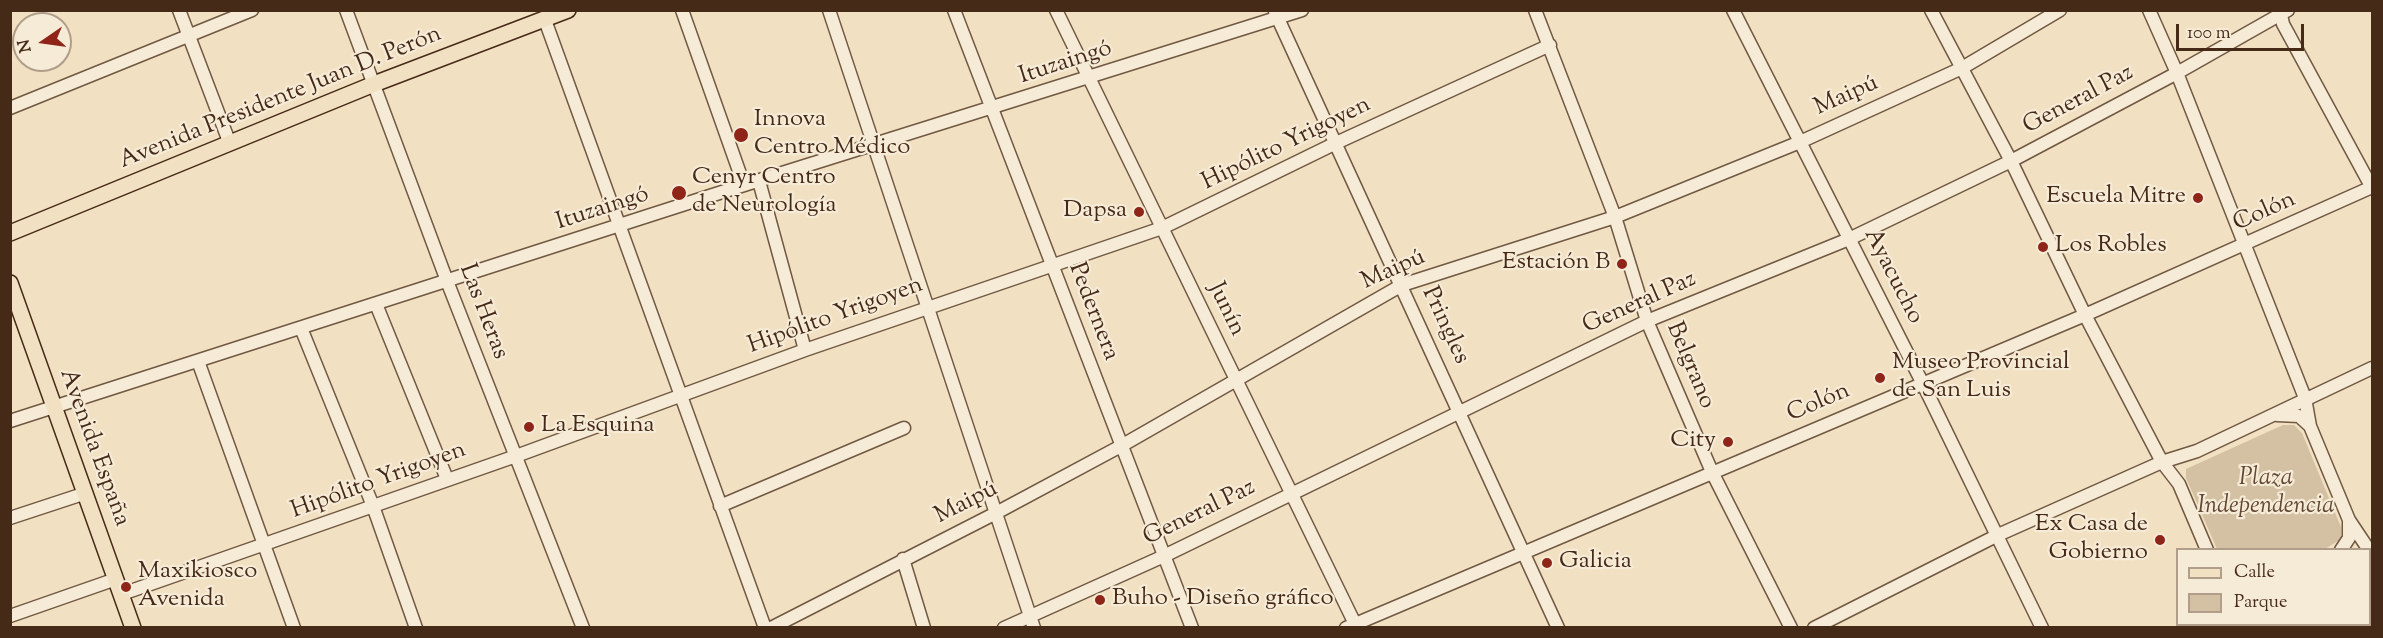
<!DOCTYPE html>
<meta charset="utf-8">
<style>
body{margin:0}
#map{position:relative;width:2383px;height:638px;overflow:hidden;background:#f1e0c1;font-family:"Sorts Mill Goudy",serif}
canvas{display:block}
.frame{position:absolute;inset:0;border:12px solid #462a18;pointer-events:none}
.legend{position:absolute;left:2176px;top:548px;width:195px;height:78px;box-sizing:border-box;background:#f6ebd7;border:2px solid #b09e8b;margin:0;padding:8px 10px;list-style:none;font-size:18px;color:#462a18}
.legend li{display:flex;align-items:center;gap:12px;height:30px}
.legend b{width:30px;border:2px solid #b09e8b}
.north{position:absolute;left:12px;top:12px;width:60px;height:60px;box-sizing:border-box;background:#f6ebd7;border:2px solid #b09e8b;border-radius:50%;rotate:257deg;font-size:16px;font-weight:700;line-height:24px;text-align:center;color:#462a18}
.north::after{content:'';display:block;margin:auto;width:21px;height:27px;background:#8f2418;clip-path:polygon(50% 0,100% 100%,50% 72%,0 100%)}
.scale{position:absolute;left:2176px;top:24px;width:128px;height:27px;box-sizing:border-box;border:3px solid #462a18;border-top:0;padding-left:8px;font-size:18px;line-height:21px;white-space:nowrap;color:#462a18;-webkit-text-stroke:4px #f6ebd7;paint-order:stroke}
</style>
<div id="map">
<canvas width="2383" height="638"></canvas>
<div class="frame"></div>
<ul class="legend">
<li><b style="height:8px;background:#f1e0c1"></b>Calle</li>
<li><b style="height:16px;background:#d4c1a4"></b>Parque</li>
</ul>
<div class="north">N</div>
<div class="scale">100 m</div>
</div>
<script>
const g = document.querySelector('canvas').getContext('2d');
g.lineJoin = 'round';
function fillPath(path, color) { g.fillStyle = color; g.fill(path, 'evenodd'); }
const shape = rows => new Path2D(rows.map(r => 'M' + r).join(''));
function strokePath(path, color, width, dash) { g.strokeStyle = color; g.lineWidth = width; g.lineCap = dash ? 'butt' : 'round'; g.setLineDash(dash || []); g.stroke(path); }
function label(font, color, halo, rows, align = 'center') {
  g.font = font + ' "Sorts Mill Goudy",serif'; g.lineWidth = 4.5; g.setLineDash([]); g.textBaseline = 'middle'; g.strokeStyle = halo; g.fillStyle = color; for (const [text, x, y, turn = 0] of rows) {
    g.save(); g.translate(x, y); g.rotate((+turn || 0) * Math.PI / 180); g.textAlign = isNaN(turn) ? turn : align; if (halo) g.strokeText(text, 0, 0); g.fillText(text, 0, 0); g.restore();
  }
}
fillPath(shape([
 [2283,425,2294,425,2302,433,2341,527,2341,539,2325,549,2217,549,2186,478,2186,469]
]), '#d4c1a4');
const minor = shape([
 [179,10,230,144],
 [346,10,447,281,583,628],
 [682,10,744,185],
 [829,10,1034,628],
 [954,10,1192,628],
 [1056,10,1357,628],
 [1535,10,1615,217,1647,321,1712,472,1791,628],
 [1733,10,1923,384,2042,628],
 [1931,10,2011,161,2085,315,2162,462,2179,484,2207,550],
 [2149,10,2177,73,2305,398,2310,426,2349,520,2369,550],
 [2280,10,2283,24,2372,188],
 [1275,12,1558,628],
 [545,20,765,628],
 [10,108,252,10],
 [759,181,805,350],
 [376,304,447,479],
 [301,328,373,506,416,628],
 [198,361,294,628],
 [2277,415,2299,416,2310,426],
 [10,421,744,185,1302,10],
 [720,506,904,428],
 [10,518,86,493],
 [2341,550,2349,538,2349,521],
 [903,559,924,628],
 [122,594,516,456,805,350,1162,228,1336,143,1550,45],
 [10,616,116,579],
 [2231,624,2232,628],
 [771,628,996,513,1121,446,1402,285,1615,217,1800,142,1962,68,2060,10],
 [1004,628,1164,556,1647,321,1849,239,2011,161,2177,73,2288,10],
 [1346,628,2085,315,2372,187],
 [1814,628,1998,535,2162,462,2197,451,2372,368],
 [2191,628,2197,624]
]);
const major = shape([
 [10,233,374,84,568,10],
 [10,283,133,628]
]);
strokePath(minor, '#715842', 15);
strokePath(major, '#462a18', 18);
strokePath(minor, '#f6ebd7', 12);
strokePath(major, '#f1e0c1', 15);
for (const [x, y, r, color] of [
 [741,135,8,"#8f2418"],
 [679,193,8,"#8f2418"],
 [2198,198,6,"#8f2418"],
 [1139,212,6,"#8f2418"],
 [2043,247,6,"#8f2418"],
 [1622,264,6,"#8f2418"],
 [1880,378,6,"#8f2418"],
 [529,427,6,"#8f2418"],
 [1728,442,6,"#8f2418"],
 [2160,540,6,"#8f2418"],
 [1547,563,6,"#8f2418"],
 [126,587,6,"#8f2418"],
 [1100,600,6,"#8f2418"]
]) { const dot = new Path2D(); dot.arc(x, y, r, 0, 2 * Math.PI); g.fillStyle = color; g.fill(dot); strokePath(dot, '#f6ebd7', 2); }
label('24px', '#462a18', '#f6ebd7', [
 ["Ituzaingó",1066,64,-18],
 ["Maipú",1847,97,-24],
 ["Avenida Presidente Juan D. Perón",281,99,-22],
 ["General Paz",2079,101,-28],
 ["Hipólito Yrigoyen",1287,145,-26],
 ["Ituzaingó",603,210,-18],
 ["Colón",2265,213,-24],
 ["Maipú",1394,271,-24],
 ["Ayacucho",1892,277,63],
 ["General Paz",1640,304,-24],
 ["Junín",1225,310,64],
 ["Las Heras",482,312,69],
 ["Pedernera",1092,312,69],
 ["Hipólito Yrigoyen",836,317,-20],
 ["Pringles",1444,326,65],
 ["Belgrano",1689,366,67],
 ["Colón",1819,404,-23],
 ["Avenida España",93,448,70],
 ["Hipólito Yrigoyen",379,482,-20],
 ["Maipú",967,504,-27],
 ["General Paz",1200,514,-26]
]);
label('24px', '#462a18', '#f6ebd7', [
 ["Innova",754,121],
 ["Centro Médico",754,149],
 ["Cenyr Centro",692,179],
 ["de Neurología",692,207],
 ["Escuela Mitre",2186,198,"right"],
 ["Dapsa",1127,212,"right"],
 ["Los Robles",2055,247],
 ["Estación B",1610,264,"right"],
 ["Museo Provincial",1892,364],
 ["de San Luis",1892,392],
 ["La Esquina",541,427],
 ["City",1716,442,"right"],
 ["Ex Casa de",2148,526,"right"],
 ["Gobierno",2148,554,"right"],
 ["Galicia",1559,563],
 ["Maxikiosco",138,573],
 ["Avenida",138,601],
 ["Buho - Diseño gráfico",1112,600]
], 'left');
label('italic 24px', '#624834', '#f6ebd7', [
 ["Plaza",2266,480],
 ["Independencia",2266,508]
]);
</script>
